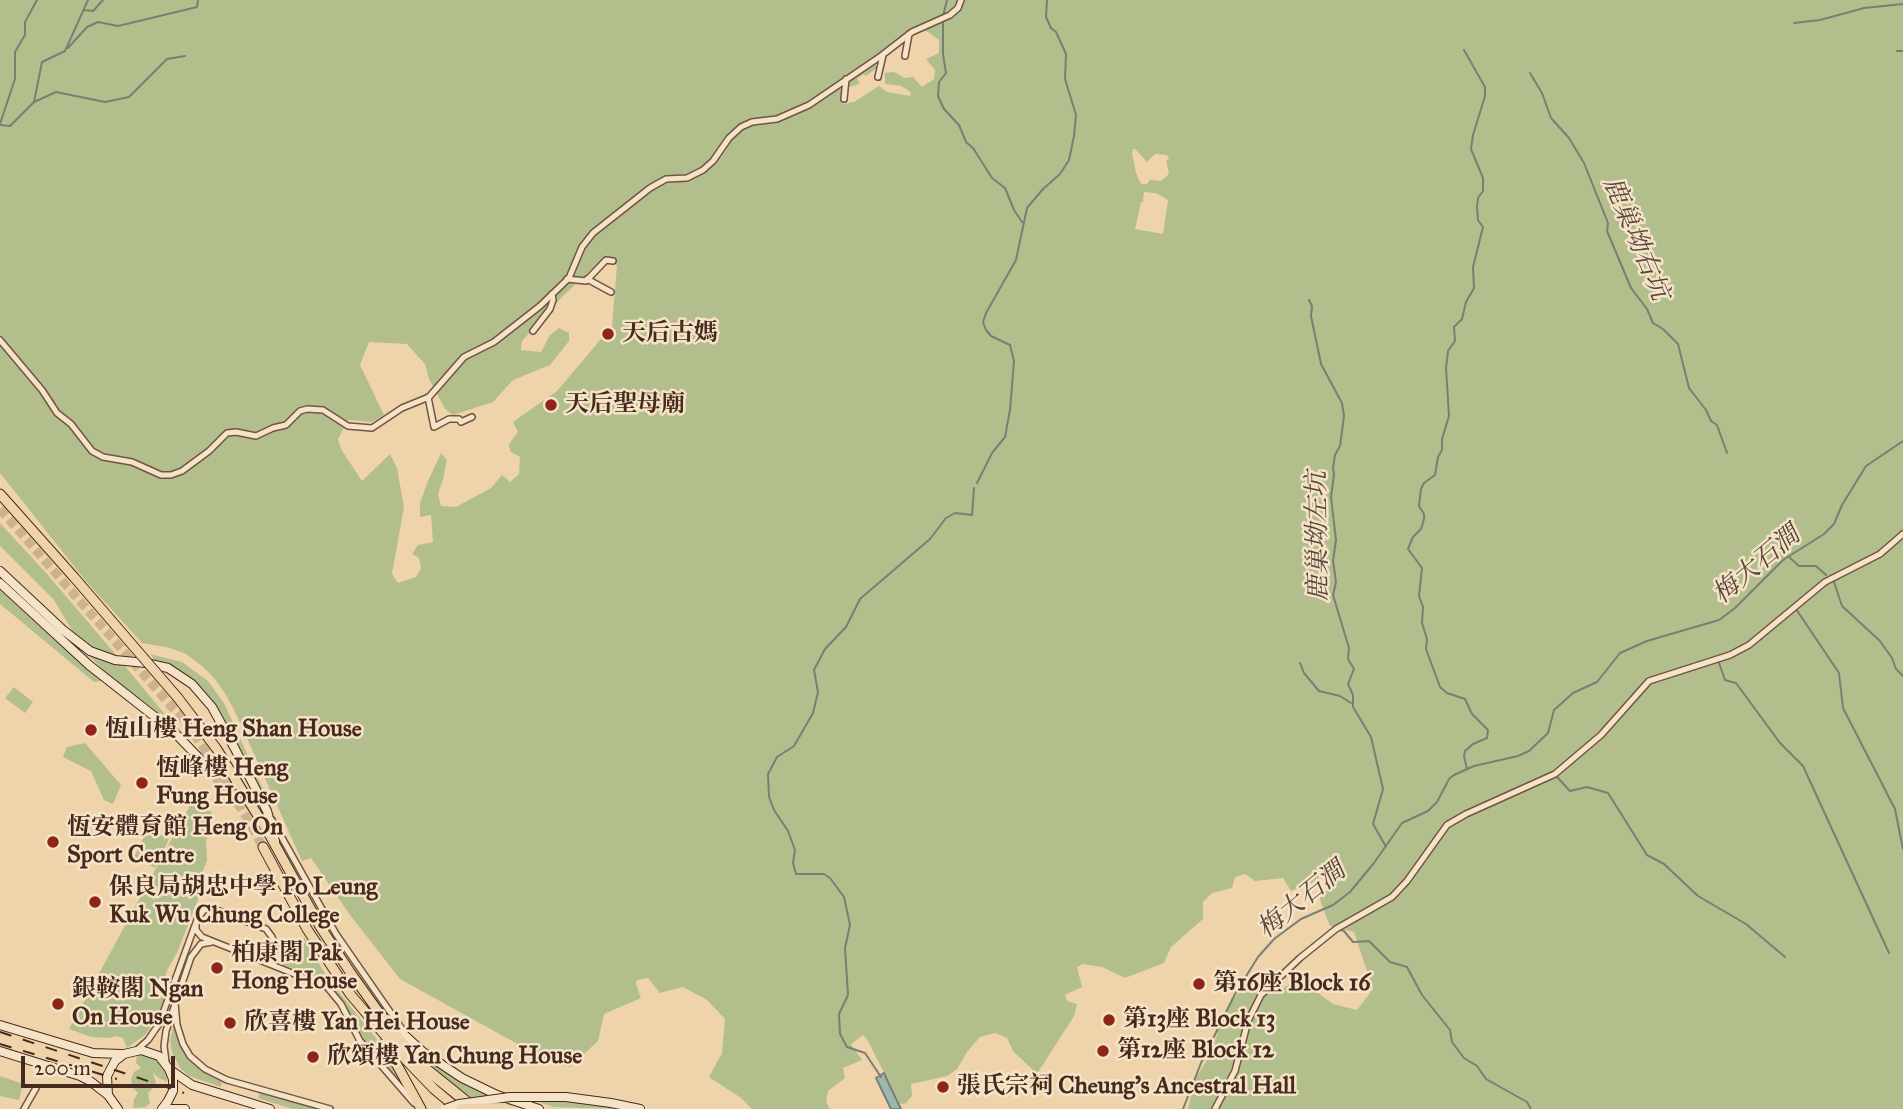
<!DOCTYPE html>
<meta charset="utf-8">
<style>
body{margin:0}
#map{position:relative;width:1903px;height:1109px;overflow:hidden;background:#efd4ab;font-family:"IM FELL Great Primer",serif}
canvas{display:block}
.scale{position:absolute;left:21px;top:1056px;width:154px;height:32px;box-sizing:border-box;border:4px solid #472a1e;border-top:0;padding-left:9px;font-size:21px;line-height:24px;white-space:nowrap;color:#472a1e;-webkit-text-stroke:5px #f5e3c8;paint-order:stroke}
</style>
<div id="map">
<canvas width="1903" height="1109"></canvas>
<div class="scale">200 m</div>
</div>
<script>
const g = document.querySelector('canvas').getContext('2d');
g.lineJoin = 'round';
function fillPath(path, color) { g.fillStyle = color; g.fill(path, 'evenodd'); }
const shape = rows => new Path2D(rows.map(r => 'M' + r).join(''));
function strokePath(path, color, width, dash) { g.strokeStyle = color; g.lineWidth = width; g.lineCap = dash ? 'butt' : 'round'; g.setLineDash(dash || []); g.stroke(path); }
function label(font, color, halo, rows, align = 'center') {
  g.font = font + ' "IM FELL Great Primer","Noto Serif TC",serif'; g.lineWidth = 5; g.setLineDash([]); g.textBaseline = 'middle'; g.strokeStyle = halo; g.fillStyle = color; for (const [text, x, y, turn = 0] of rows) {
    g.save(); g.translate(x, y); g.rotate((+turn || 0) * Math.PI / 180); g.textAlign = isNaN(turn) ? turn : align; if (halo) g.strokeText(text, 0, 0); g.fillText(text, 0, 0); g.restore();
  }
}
fillPath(shape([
 [0,0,1903,0,1903,1109,1188,1109,1195,1079,1211,1054,1219,1028,1232,1001,1250,976,1275,994,1298,978,1333,1004,1357,1010,1373,989,1354,932,1330,926,1321,903,1320,897,1332,886,1335,872,1328,870,1313,882,1291,891,1283,878,1255,881,1245,874,1235,877,1232,888,1212,893,1203,902,1203,919,1171,947,1164,963,1125,978,1102,967,1083,964,1077,967,1082,987,1065,995,1067,1001,1077,1004,1074,1016,1037,1074,1013,1051,1007,1038,995,1033,980,1037,967,1052,957,1069,947,1076,911,1084,912,1096,906,1103,900,1104,868,1041,863,1035,851,1044,862,1060,843,1068,845,1078,828,1091,826,1102,830,1109,752,1109,741,1098,709,1077,722,1053,725,1019,707,1000,683,987,660,993,648,978,637,980,636,984,641,998,604,1014,598,1041,570,1067,552,1063,400,979,350,915,311,858,302,861,237,716,226,695,215,679,202,666,186,654,170,648,142,643,85,580,0,473],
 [925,30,939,40,939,53,926,59,935,70,934,79,922,87,913,77,905,78,894,72,885,73,885,84,901,86,911,92,910,96,887,92,879,86,854,102,843,104,842,93,849,87,860,84,857,79,863,74,866,76,877,68,875,64,914,34],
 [1133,149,1135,149,1147,162,1155,154,1167,155,1169,159,1166,161,1169,172,1167,176,1161,181,1150,180,1147,184,1141,184,1136,173,1132,153],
 [1144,192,1156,193,1168,200,1163,234,1135,229,1141,202,1143,202],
 [607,255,617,266,612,326,557,391,513,422,518,432,509,444,510,451,520,457,519,474,510,482,502,475,491,488,456,507,441,506,438,494,443,479,447,460,441,453,428,481,420,503,420,517,431,515,433,542,418,545,412,554,419,558,421,568,416,577,398,583,392,574,404,507,397,468,390,454,362,481,341,449,338,439,348,420,372,422,384,415,360,365,369,342,407,344,425,364,429,379,445,409,453,415,493,402,513,380,550,365,569,341,569,333,559,328,550,335,541,352,521,350,522,341,564,295],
 [0,523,47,574,117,656,111,656,91,647,73,632,54,600,0,546],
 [0,589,102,679,102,681,94,682,0,604],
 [84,650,101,660,125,666,182,735,155,710,106,673],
 [150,654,182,662,208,681,224,703,234,725,227,728,209,696,196,682,182,671,156,662],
 [14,687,33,702,25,713,5,698],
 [235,727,278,823,228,730],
 [85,743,121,785,113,804,104,800,91,771,63,757,67,747],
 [192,802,212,812,206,826,210,829,206,841,207,860,199,882,202,889,177,953,167,970,161,994,165,996,156,1020,146,1034,127,1048,123,1038,116,1036,110,1038,91,1037,69,1029],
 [148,828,169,839,155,868,134,857],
 [305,938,326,976,375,1037,407,1090,365,1043,332,989,315,976,281,964,285,954,281,952],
 [174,1023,178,1040,188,1058,204,1072,222,1081,221,1087,189,1076,180,1068,172,1052,170,1041],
 [416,1052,474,1089,522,1107,490,1103,483,1109,428,1066],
 [142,1053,160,1060,168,1070,167,1082,157,1077,153,1072,156,1084,148,1093,150,1103,146,1107,133,1108,134,1099,138,1093,132,1087,131,1079,134,1072,141,1068,136,1063,137,1055],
 [0,1076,23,1084,19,1100,0,1096],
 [260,1092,320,1109,292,1109,258,1098],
 [529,1099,569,1101,620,1109,554,1107]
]), '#b3be8d');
const water = shape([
 [884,1073,889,1084,901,1109,891,1109,876,1078,884,1073]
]);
fillPath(water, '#9ab8ad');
strokePath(water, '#797f74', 2);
strokePath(shape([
 [84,10,93,11,103,0],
 [943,16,947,0],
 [943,22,943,54,946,73,939,82,938,96,944,109,959,125,966,142,973,148,992,178,1005,188,1014,210,1022,222],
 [1794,23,1820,20,1864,8,1903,4],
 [68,48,87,27,98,22,118,26,197,7,198,0],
 [1464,50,1485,87,1485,96,1473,135,1471,149,1483,178,1483,191,1478,198,1477,207,1478,220,1483,227,1473,267,1474,288,1466,302,1462,319,1454,327,1455,341,1448,351,1446,368,1449,416,1442,439,1442,450,1438,457,1435,475,1424,483,1421,489,1419,506,1424,514,1424,519,1421,529,1413,537,1408,549,1422,568,1419,596,1423,607,1422,623,1427,639,1426,649,1440,687,1447,693,1465,699,1472,714,1488,730,1487,738,1473,744,1465,751,1464,756,1467,769],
 [1897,51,1903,51],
 [1530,73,1542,93,1551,118,1569,138,1584,163,1608,223,1607,231,1631,288,1647,309,1653,323,1663,329,1678,344,1689,388,1706,410,1711,421,1717,425,1727,453],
 [34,102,56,92,105,102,129,97,167,59,185,56],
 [0,124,15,79,15,52,25,35,25,22,37,0],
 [0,125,10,126,34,102,42,62,65,51,88,0],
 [1309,300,1312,306,1311,316,1321,364,1342,403,1344,416,1340,446,1335,455,1333,468,1334,474,1331,497,1336,540,1333,561,1336,582,1333,595,1349,648,1348,659,1354,669,1348,684,1353,695,1353,707,1371,737,1383,789,1373,824,1385,845],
 [977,483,992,453,1005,437,1010,410,1014,361,1010,345,991,336,986,330,983,322,986,313,1016,260,1027,208,1043,189,1060,174,1069,160,1074,136,1076,115,1065,79,1066,54,1056,32,1051,28,1046,17,1047,0],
 [1789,557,1799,566,1816,566,1826,575],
 [1834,582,1842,606,1880,641,1892,658,1896,669,1903,676],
 [1796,609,1839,673,1843,708,1895,809,1903,849],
 [1718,660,1725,680,1736,683,1780,743,1803,766,1889,953],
 [1300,663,1304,673,1319,691,1340,696,1351,703],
 [1557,777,1570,791,1587,787,1608,793,1647,855,1664,864,1698,896,1746,924,1785,957],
 [1338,929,1344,931,1353,942,1369,941,1390,962,1407,967,1422,995,1450,1030,1452,1042,1464,1058,1477,1066,1486,1079,1527,1102,1531,1109],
 [881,1077,865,1053,847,1047,840,1034,839,1014,848,995,845,948,850,925,844,897,830,878,824,874,796,874,793,863,795,850,788,831,774,810,769,797,768,774,777,757,794,746,813,713,818,692,814,670,825,649,846,627,860,599,930,539,946,518,955,513,972,515,974,488],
 [1183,1109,1201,1063,1235,994,1258,957,1274,939,1301,919,1333,905,1350,892,1374,863,1402,823,1428,811,1437,802,1449,779,1454,775,1474,766,1518,756,1529,751,1548,733,1554,710,1573,693,1597,682,1620,653,1647,641,1719,620,1735,608,1783,560,1824,534,1834,524,1842,505,1866,466,1903,441]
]), '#797f74', 2);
strokePath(shape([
 [199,758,241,809]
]), '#cdb28f', 8, [8, 4]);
strokePath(shape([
 [0,509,191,729,228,785,263,847]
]), '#cdb28f', 9, [9, 4.5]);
const minor = shape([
 [905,56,909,34],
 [878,77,883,55],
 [844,99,846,79],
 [567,279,586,281,606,260,613,261],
 [587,279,611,292],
 [533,331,550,309,553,300,552,294],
 [0,340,42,390,57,413,71,424,92,451,103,457,132,462,161,475,171,475,182,471,209,451,227,433,236,432,256,436,273,428,286,425,300,411,307,409,323,410,348,426,372,428,402,408,429,397,464,357,494,342,540,306,569,278,582,247,593,233,650,188,666,179,687,178,703,170,713,161,729,138,741,127,752,122,777,119,809,105,881,56,912,32,950,15,958,8,961,0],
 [428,397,434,427,449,419,459,419,461,422,472,417],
 [272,820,336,934,404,1032],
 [196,923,196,930,202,937,327,987,341,1004,360,1041,414,1103],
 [175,1003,177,1025,183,1044,190,1056,205,1069,227,1080,330,1109],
 [138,1049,148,1040,159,1024,198,917,205,909,214,909,266,929,272,937,275,947,272,958,267,963],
 [166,1062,164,1046,166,1031,191,957,201,944,212,942],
 [24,1109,36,1088],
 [1215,1109,1235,1071,1248,1021,1261,995,1300,958,1336,929,1392,897,1407,881,1447,825,1466,814,1555,774,1601,735,1649,681,1730,655,1749,645,1825,582,1880,554,1903,534]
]);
const secondary = shape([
 [0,571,63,630,90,651,115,660,146,663,168,668,192,684,212,707,234,747,267,811,275,841],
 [0,583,89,665,173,731,199,758],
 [387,1019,423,1052,462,1078,497,1095,539,1109],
 [0,1025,93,1053,122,1054],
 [0,1051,80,1076,90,1081,108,1095],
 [169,1069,192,1085,270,1109],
 [611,1103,640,1109],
 [118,1109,108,1095,107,1076,115,1061,124,1054,141,1050,159,1056,169,1069,173,1079,173,1091,168,1101,162,1109],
 [170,1109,185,1109]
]);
const primary = shape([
 [0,494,73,576],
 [178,698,216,748,268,832,321,928,350,972,380,1014],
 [263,847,307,929,350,994,406,1060,434,1089,458,1109],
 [385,1043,421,1109]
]);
const motorway = shape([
 [380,1014,398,1038,427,1070,473,1107]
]);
strokePath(minor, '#715441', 8);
strokePath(secondary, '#472a1e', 10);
strokePath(primary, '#472a1e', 11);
strokePath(motorway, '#472a1e', 12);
strokePath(minor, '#f5e3c8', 5);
strokePath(secondary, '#f5e3c8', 8);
strokePath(primary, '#efd4ab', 9);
strokePath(motorway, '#efd4ab', 10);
strokePath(shape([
 [0,1032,184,1093],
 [0,1044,117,1079]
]), '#472a1e', 2, [12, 12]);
const secondaryBridge = shape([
 [445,1109,459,1104,510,1097,566,1097,611,1103]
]);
const primaryBridge = shape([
 [73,576,178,698]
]);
const motorwayBridge = shape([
 [461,1109,504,1108]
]);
strokePath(secondaryBridge, '#472a1e', 10, []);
strokePath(primaryBridge, '#472a1e', 11, []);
strokePath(motorwayBridge, '#472a1e', 12, []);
strokePath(secondaryBridge, '#f5e3c8', 8);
strokePath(primaryBridge, '#efd4ab', 9);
strokePath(motorwayBridge, '#efd4ab', 10);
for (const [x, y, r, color] of [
 [608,334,7,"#8f2418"],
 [551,405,7,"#8f2418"],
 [91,730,7,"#8f2418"],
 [142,783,7,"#8f2418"],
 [53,842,7,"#8f2418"],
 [95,902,7,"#8f2418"],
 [217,968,7,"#8f2418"],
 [1199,984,7,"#8f2418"],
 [58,1004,7,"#8f2418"],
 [1109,1020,7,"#8f2418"],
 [230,1023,7,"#8f2418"],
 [1103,1051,7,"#8f2418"],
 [313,1057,7,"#8f2418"],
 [943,1087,7,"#8f2418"]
]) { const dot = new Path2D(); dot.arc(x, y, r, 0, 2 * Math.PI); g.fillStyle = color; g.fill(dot); strokePath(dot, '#f5e3c8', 2.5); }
label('bold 24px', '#472a1e', '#f5e3c8', [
 ["天后古媽",622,334],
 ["天后聖母廟",565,405],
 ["恆山樓 Heng Shan House",105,730],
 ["恆峰樓 Heng",156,769],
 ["Fung House",156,797],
 ["恆安體育館 Heng On",67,828],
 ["Sport Centre",67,856],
 ["保良局胡忠中學 Po Leung",109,888],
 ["Kuk Wu Chung College",109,916],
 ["柏康閣 Pak",231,954],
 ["Hong House",231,982],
 ["第16座 Block 16",1213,984],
 ["銀鞍閣 Ngan",72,990],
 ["On House",72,1018],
 ["第13座 Block 13",1123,1020],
 ["欣喜樓 Yan Hei House",244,1023],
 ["第12座 Block 12",1117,1051],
 ["欣頌樓 Yan Chung House",327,1057],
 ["張氏宗祠 Cheung's Ancestral Hall",957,1087]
], 'left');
label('italic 26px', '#58463b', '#f5e3c8', [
 ["鹿巢坳右坑",1635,239,67],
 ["鹿巢坳左坑",1319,536,-91],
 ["梅大石澗",1757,566,-40],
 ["梅大石澗",1302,901,-39]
]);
</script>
